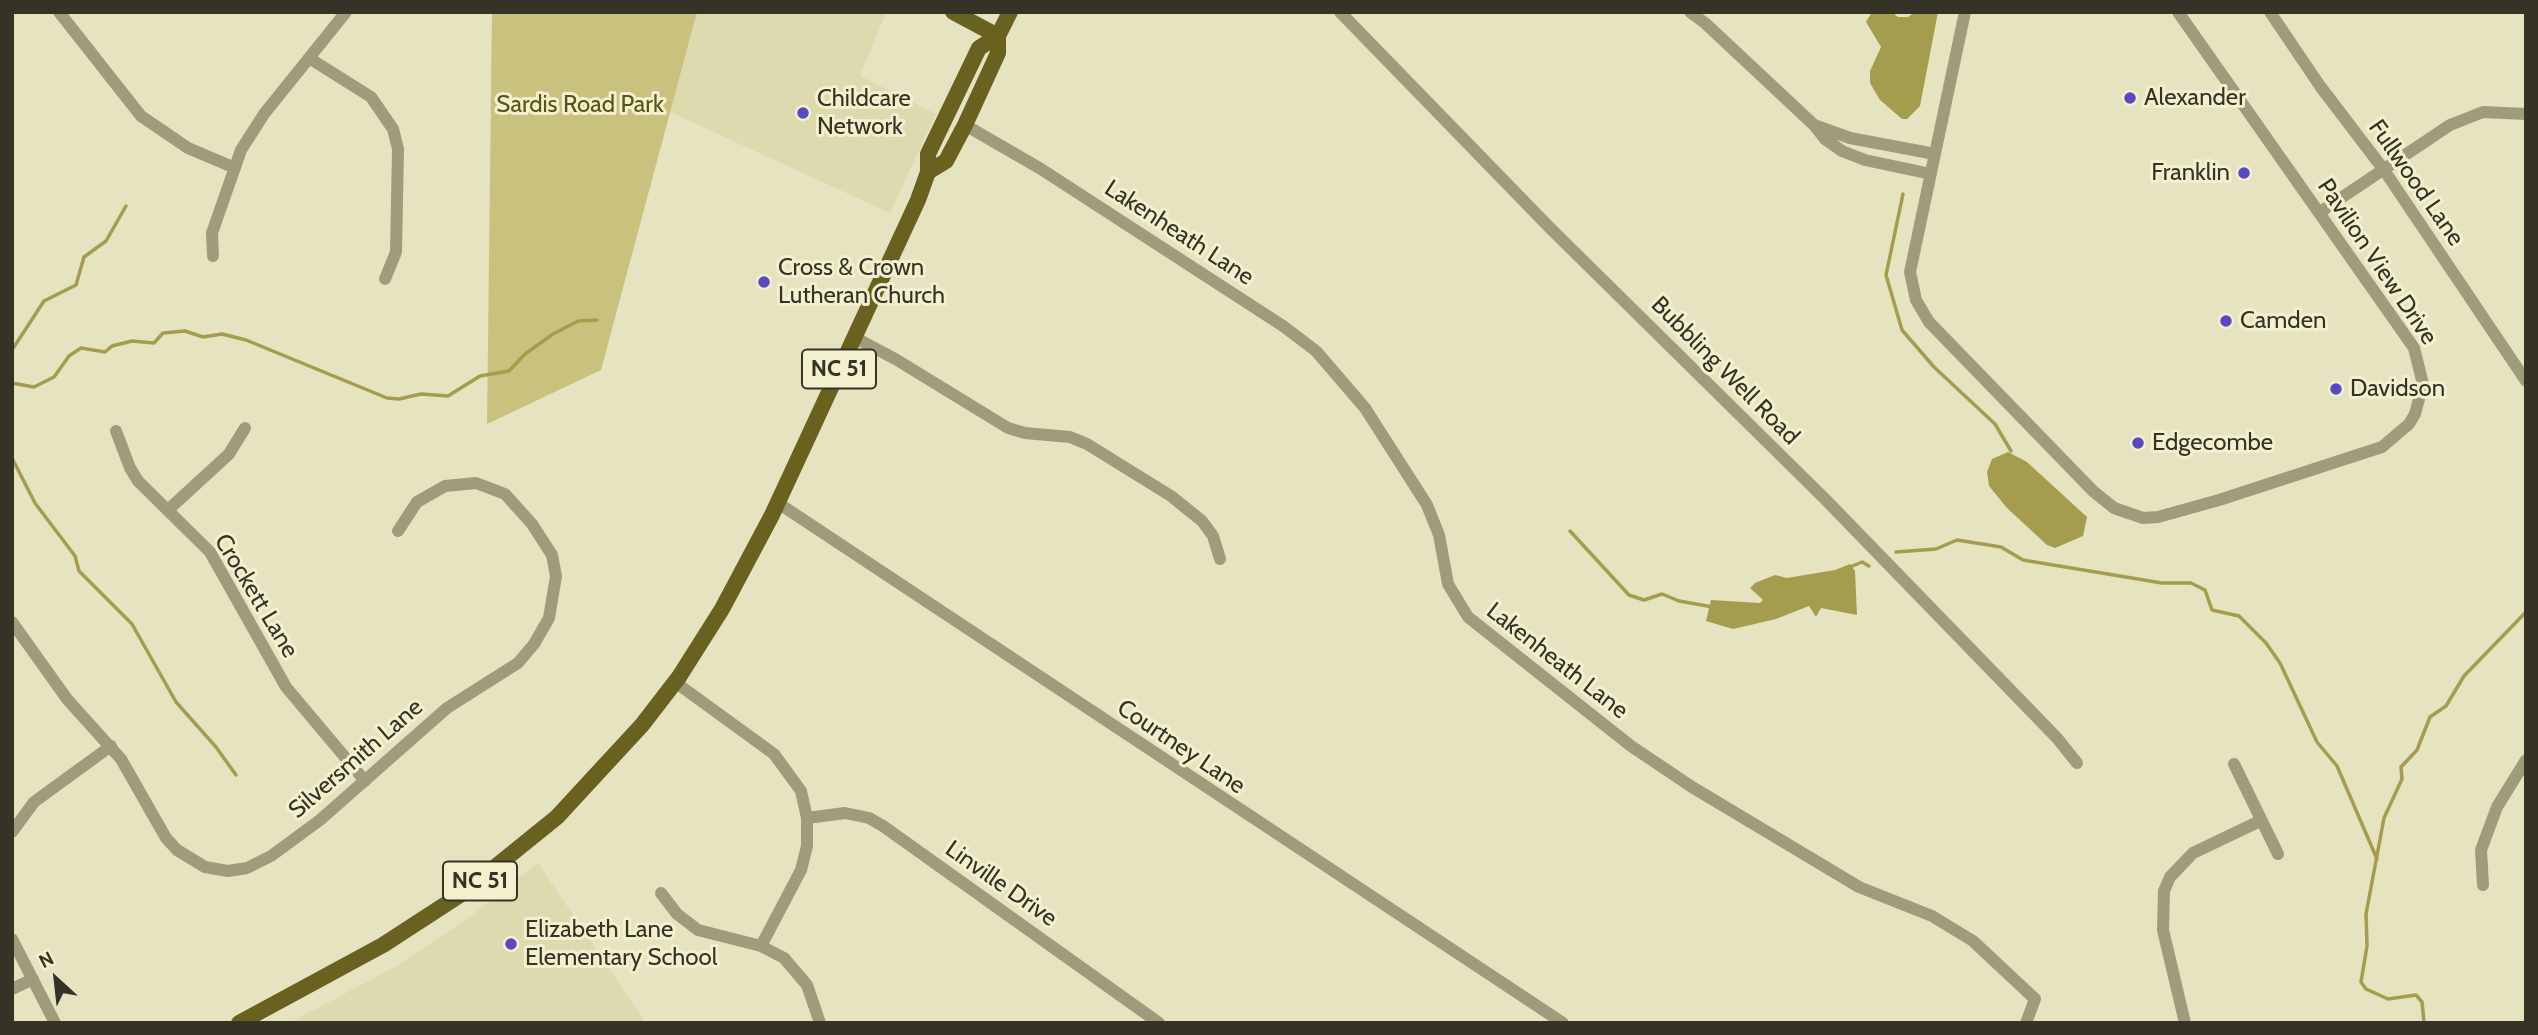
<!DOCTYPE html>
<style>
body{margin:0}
#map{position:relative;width:2538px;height:1035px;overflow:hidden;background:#e6e3c1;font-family:Cabin,sans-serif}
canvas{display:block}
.frame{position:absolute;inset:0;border:14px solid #343326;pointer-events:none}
.north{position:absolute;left:21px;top:944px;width:70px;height:70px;-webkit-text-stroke:5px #f3f0ce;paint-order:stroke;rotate:333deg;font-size:19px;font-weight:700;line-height:28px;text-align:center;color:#343326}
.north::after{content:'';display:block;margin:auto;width:24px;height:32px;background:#343326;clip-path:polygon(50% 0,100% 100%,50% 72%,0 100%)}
</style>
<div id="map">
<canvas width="2538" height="1035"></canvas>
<div class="frame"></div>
<div class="north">N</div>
</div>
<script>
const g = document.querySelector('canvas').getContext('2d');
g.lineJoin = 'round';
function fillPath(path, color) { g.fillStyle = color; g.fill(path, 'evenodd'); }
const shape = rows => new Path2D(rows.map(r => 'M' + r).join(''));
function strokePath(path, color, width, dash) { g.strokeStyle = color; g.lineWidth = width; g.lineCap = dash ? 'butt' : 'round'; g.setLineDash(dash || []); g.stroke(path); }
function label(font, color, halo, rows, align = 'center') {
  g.font = font + ' Cabin,sans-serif'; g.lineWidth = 6; g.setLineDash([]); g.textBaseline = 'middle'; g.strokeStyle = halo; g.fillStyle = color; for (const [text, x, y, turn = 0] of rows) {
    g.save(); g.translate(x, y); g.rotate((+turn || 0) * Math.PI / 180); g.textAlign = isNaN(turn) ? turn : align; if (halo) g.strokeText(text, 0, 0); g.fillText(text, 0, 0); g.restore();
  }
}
fillPath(shape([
 [697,12,886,13,860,76,936,114,890,213,670,112],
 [538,863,646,1023,289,1023,397,966,464,921]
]), '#dddab0');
fillPath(shape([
 [492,12,697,12,601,370,487,424]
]), '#c9c27f');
fillPath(shape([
 [1872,12,1892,12,1898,17,1908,17,1915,12,1938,12,1920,106,1907,119,1902,119,1880,100,1870,83,1870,71,1881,47,1866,22],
 [2008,452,2027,462,2087,517,2083,536,2055,548,2047,545,2007,508,1989,486,1987,472,1992,459],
 [1850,564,1855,571,1857,615,1821,608,1816,617,1809,606,1776,619,1733,629,1706,621,1711,600,1760,603,1763,600,1750,588,1755,583,1775,575,1787,578,1835,570]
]), '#a59d4e');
strokePath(shape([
 [1903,194,1886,275,1902,330,1934,367,1995,424,2011,451],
 [12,350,44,301,76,285,84,257,106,241,126,206],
 [12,383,34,387,54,377,69,356,81,348,105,352,112,346,132,341,154,343,163,333,185,331,203,337,222,334,246,340,387,398,399,399,421,394,448,396,480,376,509,371,525,354,553,334,578,321,597,320],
 [12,458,35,503,75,556,79,571,132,624,176,702,216,747,236,775],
 [1570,531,1629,595,1644,600,1662,594,1679,601,1713,607],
 [1896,552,1936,549,1957,540,2001,547,2023,560,2162,583,2191,583,2205,590,2212,610,2239,616,2266,643,2280,663,2317,742,2337,766,2377,859],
 [1848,568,1862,562,1869,566],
 [2424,1022,2422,1002,2416,995,2388,999,2366,989,2361,982,2367,946,2366,914,2384,818,2402,779,2401,767,2417,750,2430,717,2446,706,2464,676,2526,612]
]), '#a59d4e', 3.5);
strokePath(shape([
 [59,12,141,116,188,148,235,168],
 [1340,12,1550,228,1825,499,2057,738,2077,763],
 [1690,12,1705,23,1814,125],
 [1965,12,1910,272,1916,300,1929,322,2093,491,2114,508,2143,518,2158,517,2219,500,2382,447,2409,424,2415,414,2423,384,2414,348,2178,12],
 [2270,12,2320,86,2384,170,2526,381],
 [309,58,371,97,393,129,398,149,396,252,385,279],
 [965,125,1041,169,1283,326,1316,351,1365,408,1427,505,1439,535,1448,584,1468,617,1631,746,1692,787,1859,887,1932,916,1973,941,2035,999,2026,1023],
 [1931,174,1865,160,1842,151,1825,139,1814,125,1850,138,1935,154],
 [2320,212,2450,125,2483,112,2526,114],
 [213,256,212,233,241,150,264,114,346,12],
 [854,337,897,360,1008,428,1025,433,1070,437,1087,444,1171,496,1202,521,1213,536,1220,559],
 [116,431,130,468,138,481,210,552,286,687,365,781],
 [778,503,1563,1023],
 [168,510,229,454,245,428],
 [12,622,67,699,121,759,166,838,177,850,205,867,228,871,247,868,271,856,320,820,447,708,518,663,534,644,549,618,556,576,552,555,532,524,505,494,476,483,445,486,417,502,398,531],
 [675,682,774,754,801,791,807,818,807,846,801,870,761,946],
 [2234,764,2278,854],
 [807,818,845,813,869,818,883,826,1159,1023],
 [12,832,34,802,111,746],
 [2483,885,2481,850,2497,807,2526,760],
 [661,893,677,914,698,930,761,946,784,958,807,985,820,1023],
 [12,939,55,1023],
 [12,989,33,979],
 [2185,1023,2163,930,2164,891,2170,877,2193,853,2260,821]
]), '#9f9c7b', 12);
strokePath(shape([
 [953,12,998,36],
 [928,172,946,161,965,125,998,53,998,36,1010,12],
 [239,1023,383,945,463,893,557,817,642,725,679,677,722,609,772,515,918,200,928,172,928,154,979,48,998,36]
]), '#68611f', 16);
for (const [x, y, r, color] of [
 [2130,98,7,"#5849c1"],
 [803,113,7,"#5849c1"],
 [2244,173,7,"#5849c1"],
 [764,282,7,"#5849c1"],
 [2226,321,7,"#5849c1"],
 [2336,389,7,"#5849c1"],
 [2138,443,7,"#5849c1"],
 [511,944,7,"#5849c1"]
]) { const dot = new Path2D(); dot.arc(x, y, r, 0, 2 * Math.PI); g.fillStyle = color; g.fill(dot); strokePath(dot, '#f3f0ce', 2.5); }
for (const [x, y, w] of [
 [839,369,74],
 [480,881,74]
]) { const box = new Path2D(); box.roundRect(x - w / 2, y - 19.5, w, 39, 5); g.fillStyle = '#f3f0ce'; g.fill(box); strokePath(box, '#343326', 2); }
label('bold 23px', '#343326', null, [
 ["NC 51",839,369],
 ["NC 51",480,881]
]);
label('24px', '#343326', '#f3f0ce', [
 ["Alexander",2144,98],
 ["Childcare",817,99],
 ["Network",817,127],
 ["Franklin",2230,173,"right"],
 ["Cross & Crown",778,268],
 ["Lutheran Church",778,296],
 ["Camden",2240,321],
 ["Davidson",2350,389],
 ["Edgecombe",2152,443],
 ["Elizabeth Lane",525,930],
 ["Elementary School",525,958]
], 'left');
label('24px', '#5a5318', '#f3f0ce', [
 ["Sardis Road Park",580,105]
]);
label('24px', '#343326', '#f3f0ce', [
 ["Fullwood Lane",2416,183,55],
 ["Lakenheath Lane",1179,233,33],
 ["Pavilion View Drive",2377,262,56],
 ["Bubbling Well Road",1725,371,45],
 ["Crockett Lane",256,596,59],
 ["Lakenheath Lane",1557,661,38],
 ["Courtney Lane",1181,747,34],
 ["Silversmith Lane",356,759,-41],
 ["Linville Drive",1001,884,35]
]);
</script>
